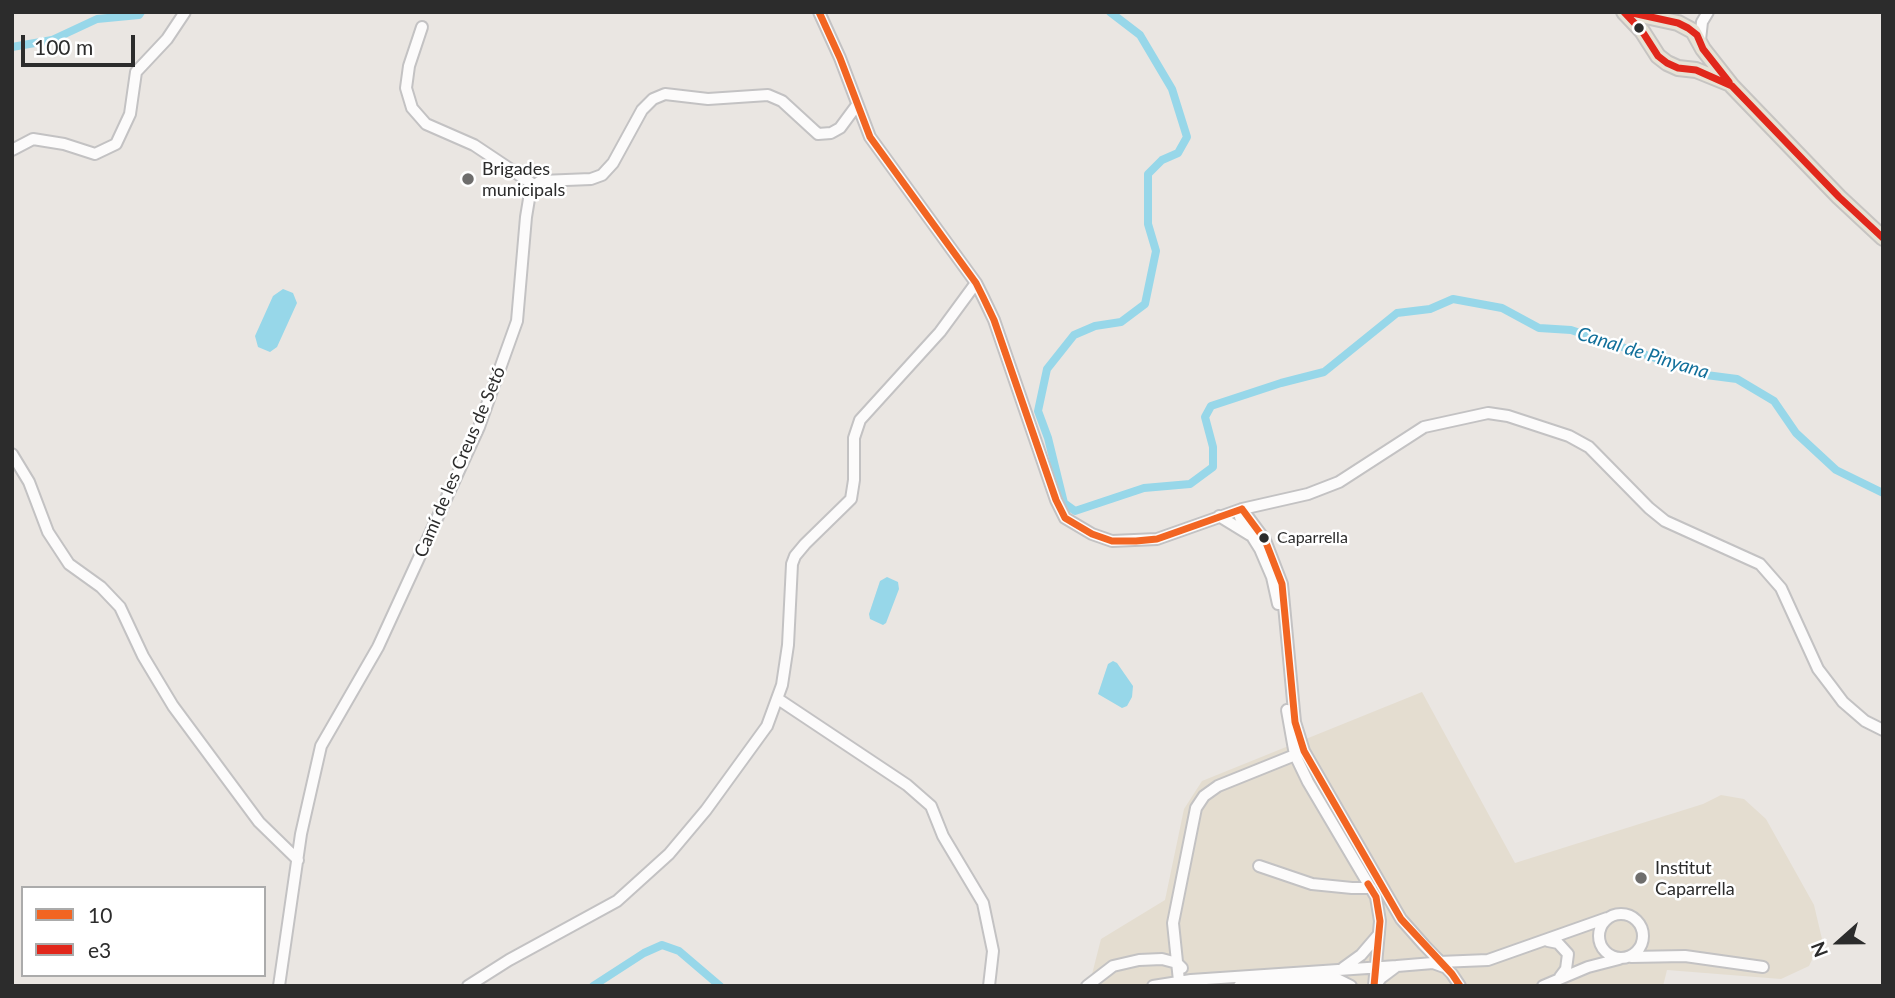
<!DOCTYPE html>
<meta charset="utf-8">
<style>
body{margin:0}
#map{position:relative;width:1895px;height:998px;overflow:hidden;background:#eae6e2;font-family:Lato,sans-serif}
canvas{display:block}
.frame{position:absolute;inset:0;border:14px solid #2c2c2c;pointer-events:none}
.legend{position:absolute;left:21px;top:886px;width:245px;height:91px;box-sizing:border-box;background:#fff;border:2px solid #ababab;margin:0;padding:9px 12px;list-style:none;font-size:21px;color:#2c2c2c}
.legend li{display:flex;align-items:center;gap:14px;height:35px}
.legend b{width:35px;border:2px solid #ababab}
.north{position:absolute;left:1804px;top:907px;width:70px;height:70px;-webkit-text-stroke:5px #fff;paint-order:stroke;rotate:249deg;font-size:19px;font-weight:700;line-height:28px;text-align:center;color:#2c2c2c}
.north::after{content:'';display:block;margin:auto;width:24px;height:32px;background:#2c2c2c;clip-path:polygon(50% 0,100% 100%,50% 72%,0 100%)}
.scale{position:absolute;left:21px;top:35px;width:114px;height:32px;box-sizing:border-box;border:4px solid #2c2c2c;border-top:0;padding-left:9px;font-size:21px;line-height:24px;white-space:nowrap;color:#2c2c2c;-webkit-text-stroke:5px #fff;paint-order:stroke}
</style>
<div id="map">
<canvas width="1895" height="998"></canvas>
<div class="frame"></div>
<ul class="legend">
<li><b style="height:9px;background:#f26522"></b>10</li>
<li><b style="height:9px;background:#e1271b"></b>e3</li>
</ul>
<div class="north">N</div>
<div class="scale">100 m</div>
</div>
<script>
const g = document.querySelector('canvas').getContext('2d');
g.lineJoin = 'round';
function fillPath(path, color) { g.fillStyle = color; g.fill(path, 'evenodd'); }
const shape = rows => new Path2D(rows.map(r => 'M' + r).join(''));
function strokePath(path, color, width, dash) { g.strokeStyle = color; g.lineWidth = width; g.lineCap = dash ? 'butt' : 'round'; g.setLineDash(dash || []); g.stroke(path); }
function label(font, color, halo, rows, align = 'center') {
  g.font = font + ' Lato,sans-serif'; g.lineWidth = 5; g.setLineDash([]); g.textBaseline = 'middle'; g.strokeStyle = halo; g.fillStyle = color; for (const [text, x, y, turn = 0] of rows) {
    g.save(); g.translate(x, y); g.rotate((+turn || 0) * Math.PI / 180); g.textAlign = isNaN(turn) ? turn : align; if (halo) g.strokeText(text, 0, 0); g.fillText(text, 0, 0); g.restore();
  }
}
fillPath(shape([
 [1422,692,1515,863,1703,804,1721,795,1744,799,1766,819,1814,905,1822,939,1809,966,1781,979,1667,970,1663,986,1089,986,1101,939,1165,900,1184,809,1202,781]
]), '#e4ddd0');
fillPath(shape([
 [283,289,293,293,297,303,277,347,270,352,258,347,255,336,273,296],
 [887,577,898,582,899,589,886,623,883,625,870,619,869,614,880,581],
 [1113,661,1117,663,1133,686,1132,697,1127,706,1122,708,1098,694,1108,664]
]), '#97d7e9');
strokePath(shape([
 [1110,12,1140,35,1172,89,1187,137,1178,153,1162,160,1148,174,1148,224,1156,251,1145,304,1121,322,1095,326,1074,335,1047,369,1038,411,1048,438,1064,503,1075,511,1144,488,1190,484,1213,467,1213,447,1205,417,1211,406,1281,383,1324,372,1397,313,1430,309,1453,299,1502,308,1539,328,1571,330,1706,375,1737,379,1774,401,1796,433,1836,470,1883,493],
 [12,47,52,40,97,19,139,15,141,12],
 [593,986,644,953,662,945,679,951,720,986]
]), '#97d7e9', 8);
const minor = shape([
 [819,12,840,58,870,137,976,283,983,297,994,320,1056,500,1065,518,1092,534,1112,541,1157,539,1242,509,1308,494,1339,482,1424,427,1488,413,1508,416,1569,436,1589,447,1649,508,1665,521,1760,564,1781,588,1818,669,1831,686,1843,702,1865,721,1883,730],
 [422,27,409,66,406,88,412,108,426,124,474,145,534,185],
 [1700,40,1702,22,1708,12],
 [12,150,33,139,64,144,95,154,116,144,130,114,136,72,167,39,185,12],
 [12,454,29,482,48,532,69,564,101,587,120,607,143,656,173,706,259,822,298,860],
 [1242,509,1265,540,1282,584,1295,722,1304,751,1401,919,1424,945,1452,974,1460,986],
 [1219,516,1250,535],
 [1240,517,1260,549,1272,577,1278,604],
 [778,699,907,785,931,806,943,836,983,903,993,951,989,986],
 [1287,710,1295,755,1308,782,1376,897,1380,921,1374,986],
 [1259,866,1312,884,1352,888,1371,888],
 '1599 936a22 22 0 1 1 44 0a22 22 0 1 1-44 0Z',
 [1548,941,1558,943,1568,954,1566,969,1560,977],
 [1631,957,1685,956,1763,967],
 [1439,962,1488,960,1607,918],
 [1343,968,1361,955,1379,934],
 [279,986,301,834,321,746,378,647,479,427,517,321,526,217,531,187,541,181,591,179,602,175,613,163,642,110,653,99,665,94,708,99,768,95,782,101,818,134,831,133,840,128,857,105],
 [468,986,509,960,617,901,669,854,706,810,767,726,782,685,788,645,792,564,795,556,805,544,851,499,854,480,854,438,860,420,940,332,976,283],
 [1087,986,1113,966,1139,960,1162,959,1177,963,1182,968],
 [1153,986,1191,980,1397,966],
 [1182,986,1179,981,1173,923,1196,808,1204,796,1218,786,1295,755],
 [1239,986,1320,979,1337,979,1351,986],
 [1375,986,1381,978,1397,966,1433,963,1444,967],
 [1543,986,1588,967,1619,959]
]);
const major = shape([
 [1624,12,1642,31,1658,56,1667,63,1678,68,1696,70,1728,83],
 [1627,12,1678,23,1693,31,1703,49,1732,86,1839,197,1883,238]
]);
strokePath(minor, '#c3c2c3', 14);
strokePath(major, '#c6c4c2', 18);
strokePath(minor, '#fcfbfb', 10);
strokePath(major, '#e7e2d5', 14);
strokePath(shape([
 [819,12,840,58,870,137,976,283,983,297,994,320,1056,500,1065,518,1092,534,1112,541,1136,541,1157,539,1242,509],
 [1242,509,1265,540,1282,584,1295,722,1304,751,1401,919,1452,974,1460,986],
 [1368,884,1376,897,1380,921,1374,986]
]), '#f26522', 7);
strokePath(shape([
 [1624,12,1642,31,1658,56,1667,63,1678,68,1696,70,1732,86,1839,197,1883,238],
 [1628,12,1678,23,1688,28,1697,35,1703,49,1729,82]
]), '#e1271b', 7);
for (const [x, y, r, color] of [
 [1639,28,6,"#2c2c2c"],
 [468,179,7,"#6e6d6c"],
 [1264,538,6,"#2c2c2c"],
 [1641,878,7,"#6e6d6c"]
]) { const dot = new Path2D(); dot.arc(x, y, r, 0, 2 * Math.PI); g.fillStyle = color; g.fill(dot); strokePath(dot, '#fff', 2.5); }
label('16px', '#2c2c2c', '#fff', [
 ["Caparrella",1277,538]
], 'left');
label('18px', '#2c2c2c', '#fff', [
 ["Brigades",482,169],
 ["municipals",482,190],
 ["Institut",1655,868],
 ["Caparrella",1655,889]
], 'left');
label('18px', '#2c2c2c', '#fff', [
 ["Camí de les Creus de Setó",460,462,-67]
]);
label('italic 19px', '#116f9a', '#fff', [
 ["Canal de Pinyana",1643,353,17]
]);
</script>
